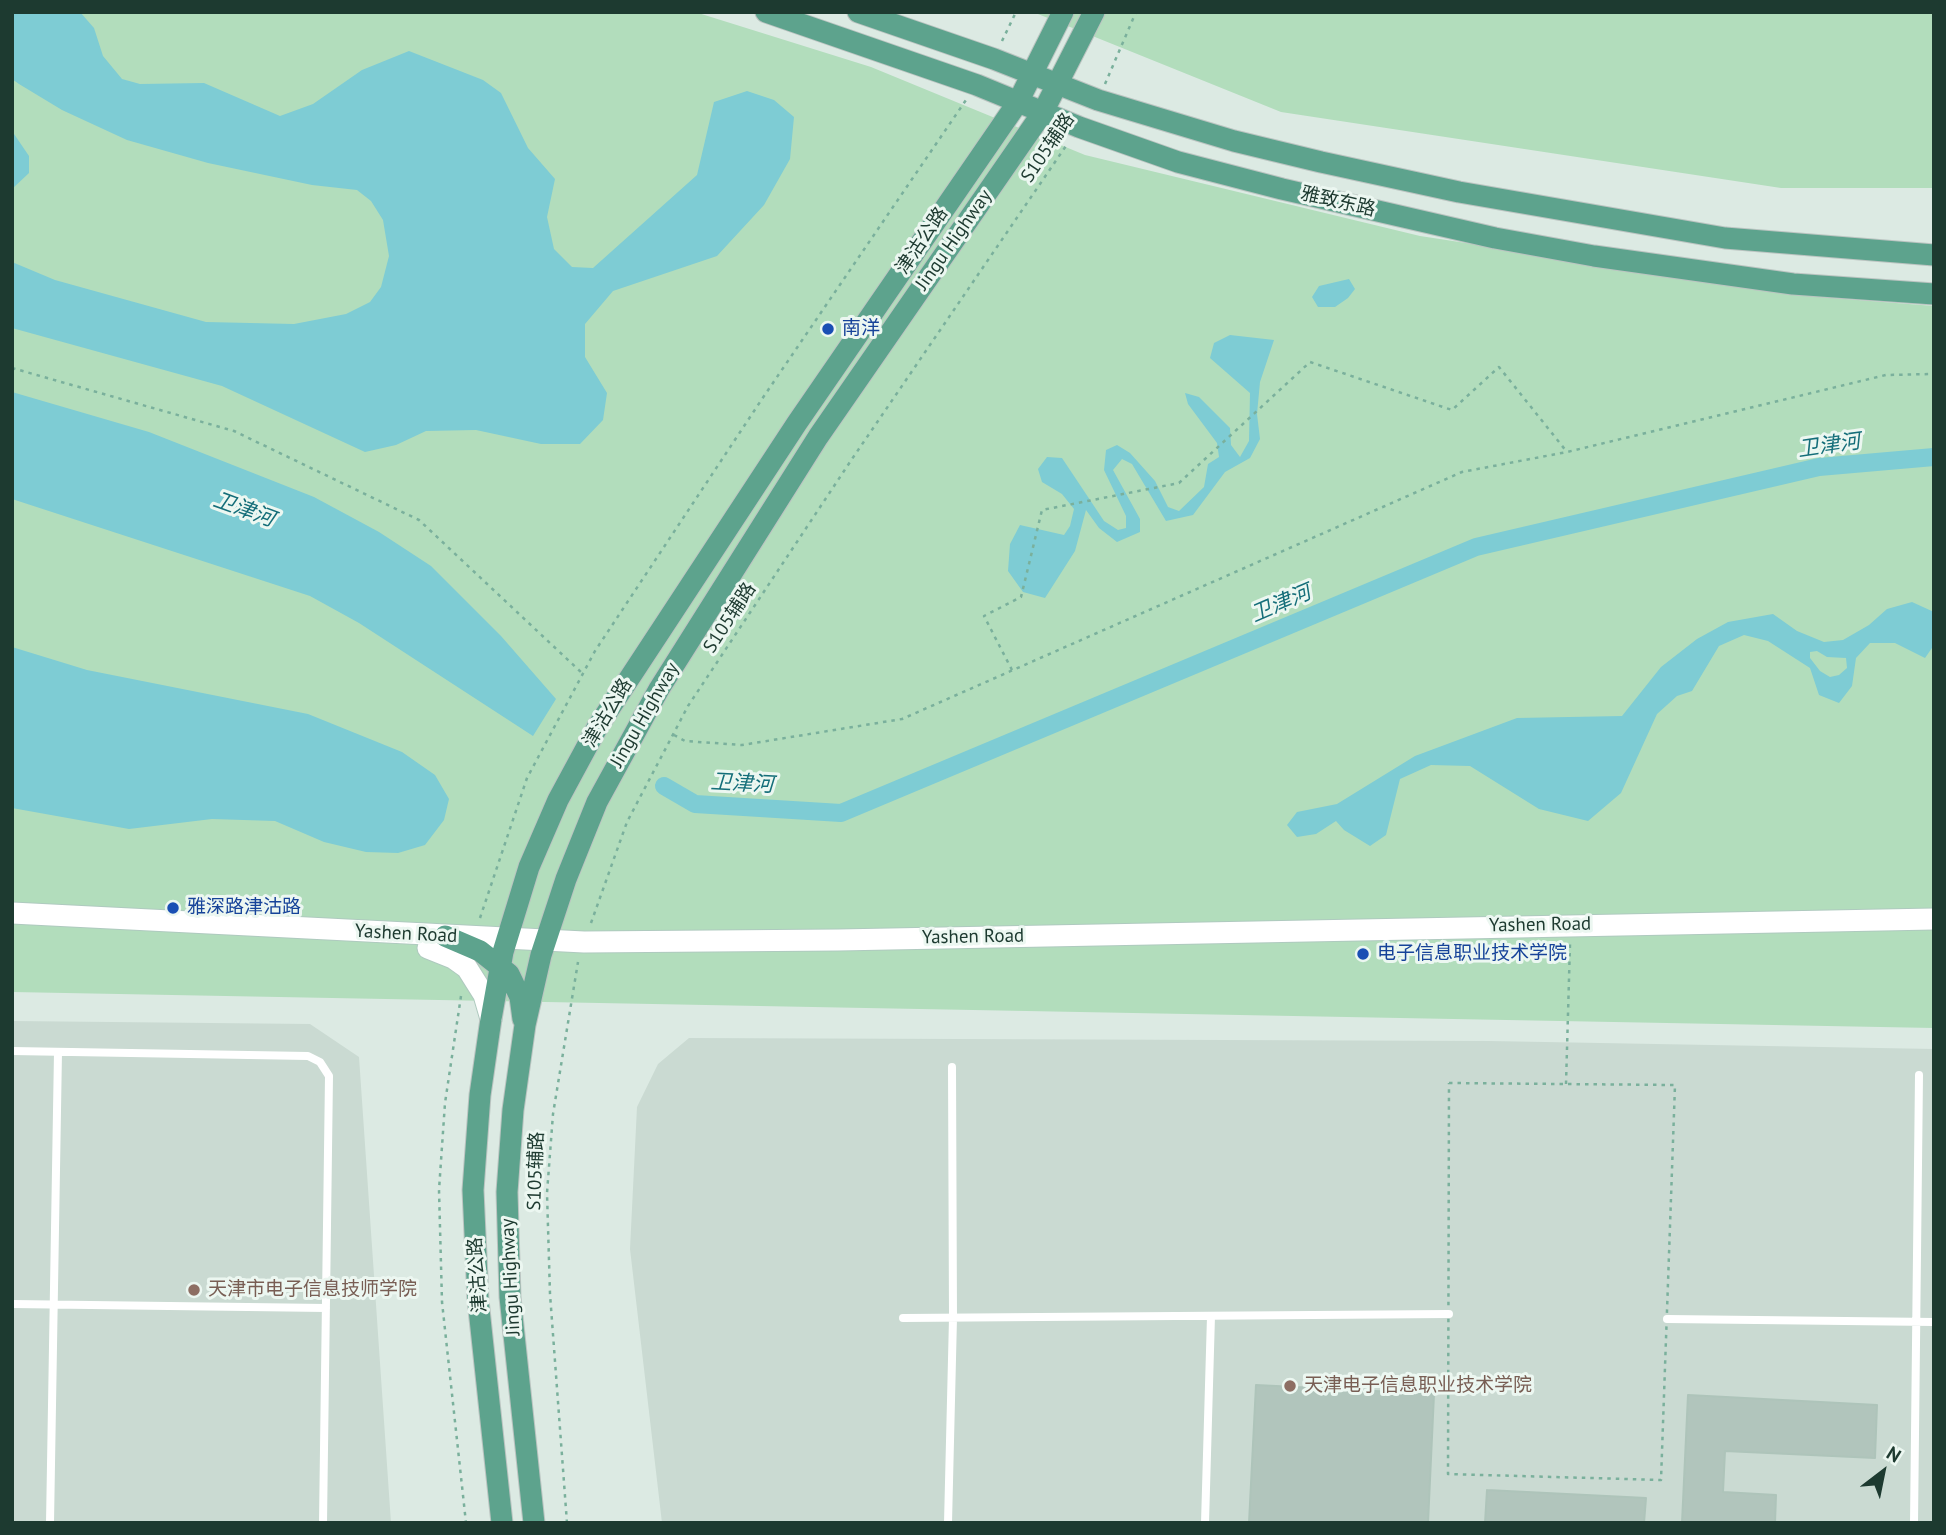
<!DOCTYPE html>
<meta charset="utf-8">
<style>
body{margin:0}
#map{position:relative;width:1946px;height:1535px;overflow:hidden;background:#dceae3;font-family:"PT Sans",sans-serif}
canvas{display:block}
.frame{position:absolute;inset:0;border:14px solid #1d3a30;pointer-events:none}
.north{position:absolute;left:1848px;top:1437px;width:70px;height:70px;-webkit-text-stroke:5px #ecf7f1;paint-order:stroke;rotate:32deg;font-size:19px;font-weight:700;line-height:28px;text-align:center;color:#1d3a30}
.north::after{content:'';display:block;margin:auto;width:24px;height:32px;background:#1d3a30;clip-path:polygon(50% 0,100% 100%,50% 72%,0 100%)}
</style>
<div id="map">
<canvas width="1946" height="1535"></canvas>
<div class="frame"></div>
<div class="north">N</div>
</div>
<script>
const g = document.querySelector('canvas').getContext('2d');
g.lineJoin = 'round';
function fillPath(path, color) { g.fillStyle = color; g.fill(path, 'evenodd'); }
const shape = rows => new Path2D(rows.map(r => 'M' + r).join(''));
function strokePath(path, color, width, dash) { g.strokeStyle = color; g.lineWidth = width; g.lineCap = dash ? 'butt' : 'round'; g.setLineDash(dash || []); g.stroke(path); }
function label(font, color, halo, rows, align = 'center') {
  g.font = font + ' "PT Sans","Noto Sans SC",sans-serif'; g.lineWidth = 6; g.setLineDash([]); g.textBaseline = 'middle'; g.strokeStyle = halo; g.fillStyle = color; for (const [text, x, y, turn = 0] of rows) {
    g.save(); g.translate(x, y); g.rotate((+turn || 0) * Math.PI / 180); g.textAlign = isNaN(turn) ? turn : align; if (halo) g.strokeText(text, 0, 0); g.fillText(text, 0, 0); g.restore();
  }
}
fillPath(shape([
 [12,1021,310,1024,359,1057,391,1523,12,1523],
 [689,1038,1489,1041,1934,1049,1934,1523,662,1523,630,1249,637,1107,658,1064]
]), '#cadad2');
fillPath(shape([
 [12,12,695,12,871,67,1085,155,1420,236,1820,297,1934,306,1934,1028,12,992],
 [1033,12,1934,12,1934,188,1781,188,1281,112]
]), '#b2ddbc');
fillPath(shape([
 [12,12,80,12,94,28,103,56,122,79,140,84,204,83,280,116,313,104,362,70,409,51,483,80,501,93,528,148,555,179,547,217,554,249,572,267,593,268,697,175,714,102,747,91,774,100,794,117,790,159,764,205,717,256,613,291,585,324,585,357,607,393,603,420,580,444,541,444,476,430,426,431,396,445,365,452,222,386,12,328,12,262,55,280,206,322,294,324,346,314,370,302,381,287,389,256,383,220,371,201,357,190,312,185,208,163,127,140,62,110,19,84,12,79],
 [12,131,29,156,29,173,12,189],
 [1349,279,1355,289,1348,298,1335,307,1318,307,1312,297,1319,286],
 [1230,335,1274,340,1260,382,1257,414,1260,439,1250,458,1225,472,1193,515,1166,521,1132,464,1122,459,1113,470,1140,519,1140,532,1117,542,1099,528,1086,510,1075,551,1045,598,1023,592,1008,571,1010,544,1020,525,1064,535,1070,526,1074,509,1062,494,1042,482,1038,469,1047,457,1062,458,1104,521,1118,530,1126,528,1126,516,1104,470,1106,450,1117,445,1130,453,1155,481,1168,507,1179,511,1204,487,1208,464,1219,457,1217,443,1188,404,1185,393,1199,397,1230,428,1231,445,1240,457,1249,441,1250,393,1210,358,1214,343],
 [12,392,149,432,314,497,379,532,431,566,501,636,556,699,533,736,359,623,310,596,12,499],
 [1912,602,1934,612,1934,645,1925,658,1895,643,1870,643,1856,658,1852,686,1839,703,1819,695,1810,668,1768,641,1744,635,1719,646,1692,691,1677,696,1657,714,1621,793,1588,821,1539,809,1470,766,1431,765,1400,779,1386,835,1370,846,1344,830,1336,821,1316,834,1297,837,1287,825,1297,812,1337,804,1415,756,1517,718,1622,716,1661,667,1697,639,1728,622,1773,614,1797,631,1824,642,1843,640,1869,625,1887,609],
 [1817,651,1827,657,1846,658,1847,668,1839,675,1830,677,1820,671,1810,658,1810,652],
 [12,647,87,670,308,714,402,752,435,775,449,799,444,820,425,845,398,853,366,852,324,842,275,821,212,819,129,829,12,808]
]), '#7eccd4');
strokePath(shape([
 [664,786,695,804,841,813,1476,547,1819,467,1934,457]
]), '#7eccd4', 18);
const building = shape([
 [1256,1385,1434,1394,1428,1523,1249,1523,1256,1385],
 [1688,1395,1877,1405,1875,1458,1725,1451,1723,1492,1776,1495,1775,1523,1682,1523,1688,1395],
 [1487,1490,1646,1498,1644,1523,1485,1523,1487,1490]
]);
fillPath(building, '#b1c5bc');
strokePath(building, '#aec4ba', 2);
const secondary = shape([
 [12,913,584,942,838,940,1934,919],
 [428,948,453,958,467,968,484,995,491,1019]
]);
const primary = shape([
 [766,12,977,85,1079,127,1178,162,1282,189,1495,238,1594,256,1793,284,1934,294],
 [858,12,994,59,1098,100,1234,141,1321,162,1459,192,1725,238,1934,255],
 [445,936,480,951,509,974,520,997,523,1019],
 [502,1523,478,1300,473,1190,480,1095,491,1019,503,952,529,867,558,800,598,726,797,423,1018,102,1063,12],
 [534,1523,510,1297,507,1192,513,1110,525,1025,541,955,566,879,597,802,659,689,818,437,1043,112,1094,12]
]);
strokePath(secondary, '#afcabf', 23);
strokePath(primary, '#bbc4c1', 23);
strokePath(shape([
 [1002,41,1016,12],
 [1105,84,1136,12],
 [12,368,234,431,419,520,583,674],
 [1012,670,984,616,1021,597,1042,510,1179,483,1310,362,1452,410,1499,367,1567,452],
 [674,735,685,741,742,745,902,719,1462,472,1567,452,1886,375,1934,374],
 [480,918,527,778,595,651,762,399,966,100],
 [591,923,627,822,688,706,852,459,1068,143],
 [461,996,445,1103,439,1190,442,1302,466,1523],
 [1449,1083,1675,1085,1661,1480,1448,1474,1449,1083],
 [1566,1084,1570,944],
 [567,1523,550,1294,547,1193,553,1114,578,962]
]), '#7ab09c', 2.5, [3.5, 5]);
strokePath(shape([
 [12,1051,308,1056,320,1062,329,1076,323,1523],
 [12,1304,326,1308],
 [903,1318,1449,1314],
 [1667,1319,1934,1322],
 [50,1523,58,1052],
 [948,1523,953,1318,952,1067],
 [1205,1523,1211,1316],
 [1914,1523,1919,1075]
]), '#fff', 8);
strokePath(secondary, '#fff', 21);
strokePath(primary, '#5da38d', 21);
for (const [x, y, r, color] of [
 [828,329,7,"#1a4fb4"],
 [173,908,7,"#1a4fb4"],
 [1363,954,7,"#1a4fb4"],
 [194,1290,7,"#8d6e63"],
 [1290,1386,7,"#8d6e63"]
]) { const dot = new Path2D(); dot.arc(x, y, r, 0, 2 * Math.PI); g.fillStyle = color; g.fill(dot); strokePath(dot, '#ecf7f1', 2.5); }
label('19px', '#1d3a30', '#ecf7f1', [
 ["S105辅路",1048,148,-56],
 ["雅致东路",1338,202,13],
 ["Jingu Highway",954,240,-55],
 ["津沽公路",922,241,-56],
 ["S105辅路",730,618,-57],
 ["津沽公路",608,713,-59],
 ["Jingu Highway",645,715,-60],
 ["Yashen Road",1540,925,-1],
 ["Yashen Road",406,934,3],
 ["Yashen Road",973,937,-1],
 ["S105辅路",536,1171,-88],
 ["津沽公路",478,1275,-94],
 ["Jingu Highway",511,1277,-93]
]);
label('19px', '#164399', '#ecf7f1', [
 ["南洋",842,329],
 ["雅深路津沽路",187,908],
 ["电子信息职业技术学院",1377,954]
], 'left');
label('19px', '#785e54', '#ecf7f1', [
 ["天津市电子信息技师学院",208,1290],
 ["天津电子信息职业技术学院",1304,1386]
], 'left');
label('italic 21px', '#146e79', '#ecf7f1', [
 ["卫津河",1829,446,-8],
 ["卫津河",244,510,20],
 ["卫津河",1281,604,-23],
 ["卫津河",742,784,3]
]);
</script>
